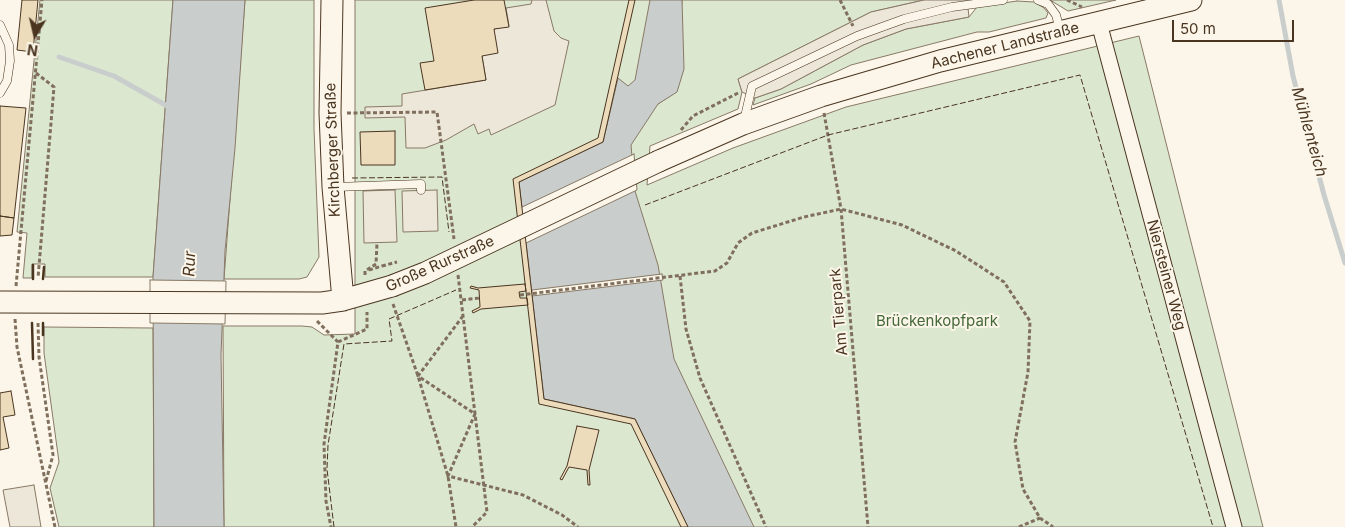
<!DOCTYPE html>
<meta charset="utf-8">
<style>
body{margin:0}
#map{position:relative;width:1345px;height:527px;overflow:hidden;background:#fbf6e9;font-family:Inter,sans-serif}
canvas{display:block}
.north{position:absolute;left:10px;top:10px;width:50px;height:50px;-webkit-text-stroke:4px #fbf6e9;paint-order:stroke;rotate:189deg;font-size:14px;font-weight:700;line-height:20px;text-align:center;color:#4a3520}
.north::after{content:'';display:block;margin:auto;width:18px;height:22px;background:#4a3520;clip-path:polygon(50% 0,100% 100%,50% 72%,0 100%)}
.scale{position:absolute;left:1172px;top:20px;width:122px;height:22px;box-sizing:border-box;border:2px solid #4a3520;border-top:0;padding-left:6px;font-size:15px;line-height:18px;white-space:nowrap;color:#4a3520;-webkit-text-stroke:4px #fbf6e9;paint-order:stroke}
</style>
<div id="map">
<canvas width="1345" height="527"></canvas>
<div class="north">N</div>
<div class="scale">50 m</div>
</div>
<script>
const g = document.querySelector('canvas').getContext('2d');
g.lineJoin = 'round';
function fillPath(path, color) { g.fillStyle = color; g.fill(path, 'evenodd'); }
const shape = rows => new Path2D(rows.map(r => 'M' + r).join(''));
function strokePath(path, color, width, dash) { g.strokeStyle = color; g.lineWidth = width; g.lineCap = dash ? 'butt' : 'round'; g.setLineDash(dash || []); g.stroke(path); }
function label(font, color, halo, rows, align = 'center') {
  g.font = font + ' Inter,sans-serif'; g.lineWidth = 4; g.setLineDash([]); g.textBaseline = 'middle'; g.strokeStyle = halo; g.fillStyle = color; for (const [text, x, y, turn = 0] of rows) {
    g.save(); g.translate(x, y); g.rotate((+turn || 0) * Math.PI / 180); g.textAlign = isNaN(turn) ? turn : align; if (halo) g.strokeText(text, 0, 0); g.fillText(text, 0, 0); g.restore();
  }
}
const green = shape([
 [40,0,173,0,153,277,45,277,45,264,32,264,32,278,23,278,27,233,17,232,40,0],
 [245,0,314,0,314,129,319,257,307,277,299,279,224,279,245,0],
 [355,0,662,0,658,104,676,92,682,0,924,0,871,12,738,79,742,92,738,109,650,146,647,185,733,148,846,107,1139,36,1263,527,224,527,223,326,302,326,312,327,324,335,355,334,355,0],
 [1050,0,1116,0,1068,11,1050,0],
 [1017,1,1034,2,1044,8,1048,13,1046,18,989,32,977,32,851,65,811,84,753,105,755,98,781,89,863,45,906,29,969,17,977,7,1017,1],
 [44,327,153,328,154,527,59,527,50,488,59,462,44,353,44,327]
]);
fillPath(green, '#dce7d0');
strokePath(green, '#887966', 1);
const parking = shape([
 [532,0,546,0,554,31,561,38,569,41,555,105,491,135,489,129,478,134,474,124,446,140,425,148,406,148,405,117,365,118,365,107,402,106,402,94,486,80,482,56,494,29,509,26,506,8,531,4,532,0],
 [924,0,967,0,969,17,906,29,863,45,781,89,755,98,742,92,738,79,871,12,924,0],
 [395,190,397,242,364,243,363,191,395,190],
 [437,190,438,231,403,232,402,191,437,190],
 [34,485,41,527,10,527,3,490,34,485]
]);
fillPath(parking, '#ede7d9');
strokePath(parking, '#887966', 1);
const water = shape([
 [173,0,245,0,235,148,225,251,221,355,224,527,154,527,153,277,173,0],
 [650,0,682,0,684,69,677,92,658,104,631,145,635,191,658,265,674,359,754,527,688,527,635,419,544,399,519,182,603,142,618,78,628,86,635,80,650,0]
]);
fillPath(water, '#c9cecd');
strokePath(water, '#887966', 1);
const pier = shape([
 [634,154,637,190,524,244,520,208,634,154],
 [662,274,663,280,532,296,532,290,662,274],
 [150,280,226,281,225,324,150,323,150,280]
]);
fillPath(pier, '#fbf6e9');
strokePath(pier, '#887966', 1);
strokePath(shape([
 [1279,0,1293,76,1324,195,1345,263],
 [59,57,114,76,169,107]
]), '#c9cecd', 5);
const building = shape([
 [22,0,38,0,33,52,17,50,22,0],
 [474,0,504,0,509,27,494,29,498,53,482,56,486,80,425,90,420,63,434,61,425,8,474,0],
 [629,0,635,0,603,142,519,182,544,399,635,419,688,527,681,527,631,424,539,404,513,179,598,138,629,0],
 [0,106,26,108,14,218,0,216,0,106],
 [395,131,395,165,361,165,360,132,395,131],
 [0,216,14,218,12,235,0,236,0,216],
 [525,284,526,291,519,292,520,298,527,298,528,305,481,309,473,313,472,311,480,307,479,290,470,288,471,286,478,288,525,284],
 [11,391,15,415,3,417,9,448,0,450,0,393,11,391],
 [577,426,599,430,589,470,590,485,588,485,587,470,569,467,562,480,560,479,567,466,577,426]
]);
fillPath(building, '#ecdcbc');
strokePath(building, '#4a3520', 1);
const lane = shape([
 [1038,0,1048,4,1056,15,1060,30],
 [0,25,9,45,10,61,7,81,0,93],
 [744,121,752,86,857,36,904,19,952,7,1003,0],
 [335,187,421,184,421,190]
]);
const street = shape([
 [1099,23,1234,527]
]);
const secondary = shape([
 [332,0,330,113,333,187,343,300],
 [659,161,743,124,821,96,940,61,1191,0],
 [0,302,322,303,343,300,392,286]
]);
strokePath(lane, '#4a3520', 9);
strokePath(street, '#4a3520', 17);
strokePath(secondary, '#4a3520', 23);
strokePath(shape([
 [840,0,853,26],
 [1067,0,1082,7],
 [36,73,54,87,38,278],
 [347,113,437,112,454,239],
 [824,113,841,209,868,527],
 [681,130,693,116,740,92],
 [369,270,382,266],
 [365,275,365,271,376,264,377,243],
 [458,275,487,512,472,527],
 [680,276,686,329,700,378,766,527],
 [16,286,42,0],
 [520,295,715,271,727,263,738,243,752,233,804,217,841,209,902,225,956,251,1004,282,1030,321,1028,372,1015,442,1023,489,1040,518,1053,527],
 [462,300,480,298],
 [393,304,418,376,448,476,456,527],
 [463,316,418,376,475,414,448,476,523,495,562,515,578,527],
 [15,319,17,347,55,527],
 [317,321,338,342,324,444,326,501,331,527],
 [38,323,39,357,53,455,46,481],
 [338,342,367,329,367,312],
 [1019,527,1040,518]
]), '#7f6f5c', 3, [4, 2.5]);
strokePath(lane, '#fbf6e9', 8);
strokePath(street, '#fbf6e9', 15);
strokePath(secondary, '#fbf6e9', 21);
const secondaryBridge = shape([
 [392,286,425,273,659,161]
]);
strokePath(secondaryBridge, '#4a3520', 23, []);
strokePath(shape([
 [382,266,397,262]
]), '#7f6f5c', 3, [4, 2.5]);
strokePath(secondaryBridge, '#fbf6e9', 21);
strokePath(shape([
 [352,178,442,177,449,232],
 [645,205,828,135,1080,75,1213,527],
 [334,527,327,469,328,445,344,344,392,341,389,319,456,290]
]), '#4a3520', 1, [6, 2.5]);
strokePath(shape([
 [33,265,33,279],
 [43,279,44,267],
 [32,323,33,359],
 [43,323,43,335]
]), '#4a3520', 2.5);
label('15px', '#4a3520', '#fbf6e9', [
 ["Aachener Landstraße",1005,46,-14],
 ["Kirchberger Straße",333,150,-92],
 ["Große Rurstraße",440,264,-24],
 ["Niersteiner Weg",1166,275,75],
 ["Am Tierpark",839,312,-95]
]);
label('15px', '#436837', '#fbf6e9', [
 ["Brückenkopfpark",937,321]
]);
label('italic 16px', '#4a3520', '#fbf6e9', [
 ["Mühlenteich",1309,132,74],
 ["Rur",190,264,-88]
]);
</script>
